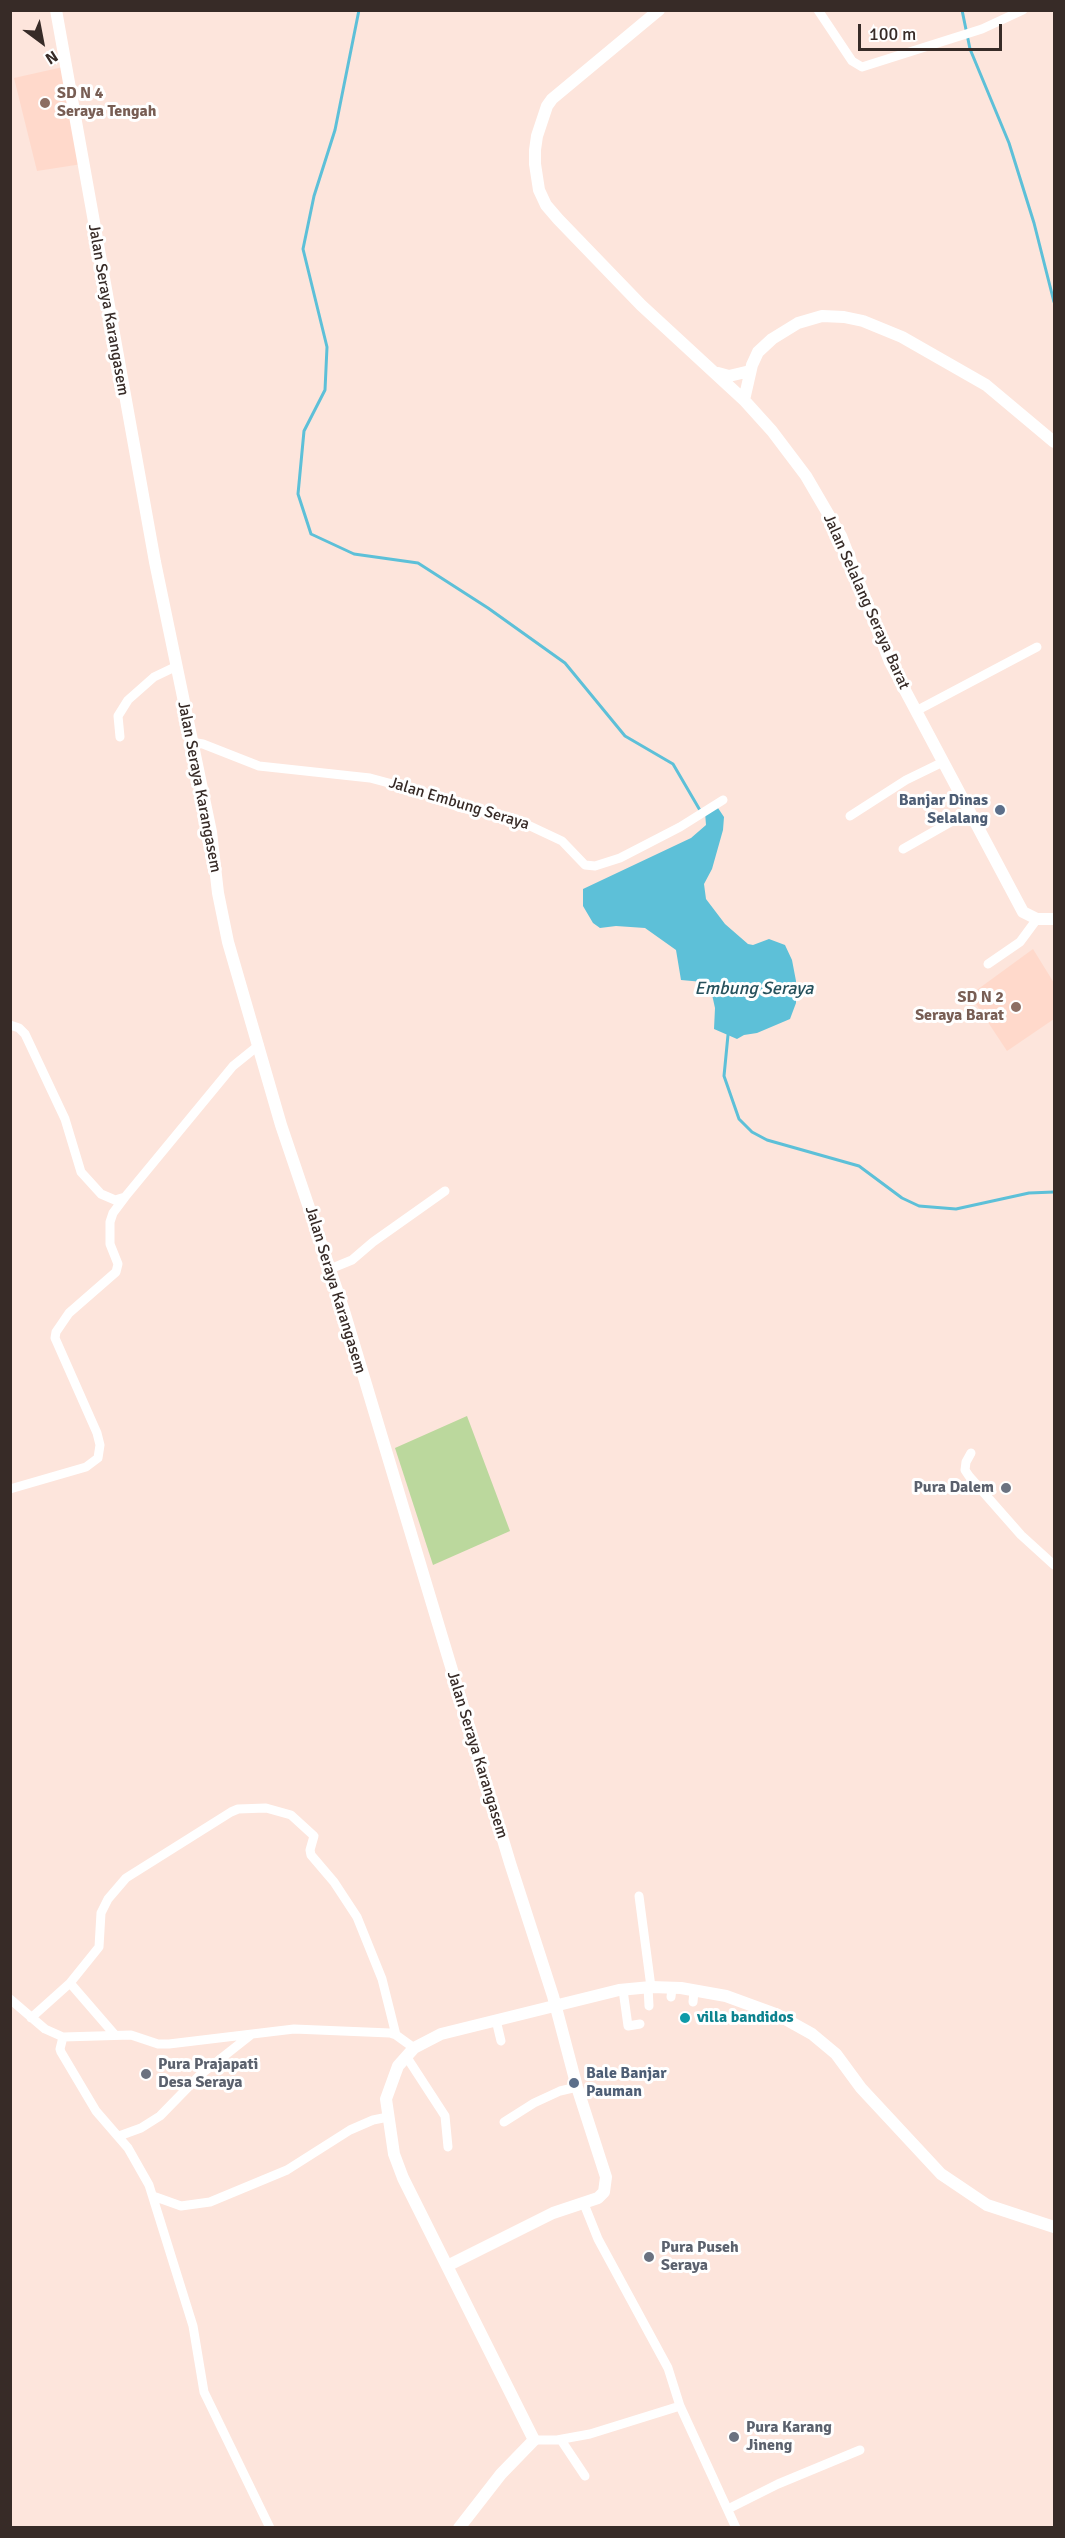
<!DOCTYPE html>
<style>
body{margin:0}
#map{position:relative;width:1065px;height:2538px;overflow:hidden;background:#fde5dc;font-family:Signika,sans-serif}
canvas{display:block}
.frame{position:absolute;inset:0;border:12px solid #372b27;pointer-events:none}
.north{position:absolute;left:12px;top:12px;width:60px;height:60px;-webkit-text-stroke:4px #fff;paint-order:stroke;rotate:148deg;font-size:16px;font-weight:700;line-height:24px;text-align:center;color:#372b27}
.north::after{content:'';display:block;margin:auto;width:21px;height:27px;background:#372b27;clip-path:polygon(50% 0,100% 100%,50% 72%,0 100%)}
.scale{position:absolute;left:858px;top:24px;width:144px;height:27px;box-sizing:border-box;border:3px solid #372b27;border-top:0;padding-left:8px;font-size:18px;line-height:21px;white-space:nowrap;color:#372b27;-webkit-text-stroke:4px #fff;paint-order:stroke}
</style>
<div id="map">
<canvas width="1065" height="2538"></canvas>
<div class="frame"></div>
<div class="north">N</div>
<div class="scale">100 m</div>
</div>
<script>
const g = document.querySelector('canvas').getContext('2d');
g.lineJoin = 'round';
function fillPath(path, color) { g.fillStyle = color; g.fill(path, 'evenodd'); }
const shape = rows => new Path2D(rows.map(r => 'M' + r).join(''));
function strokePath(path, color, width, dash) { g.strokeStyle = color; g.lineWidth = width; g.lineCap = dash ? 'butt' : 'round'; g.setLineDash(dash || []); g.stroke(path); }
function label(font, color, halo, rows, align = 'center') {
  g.font = font + ' Signika,sans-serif'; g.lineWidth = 6; g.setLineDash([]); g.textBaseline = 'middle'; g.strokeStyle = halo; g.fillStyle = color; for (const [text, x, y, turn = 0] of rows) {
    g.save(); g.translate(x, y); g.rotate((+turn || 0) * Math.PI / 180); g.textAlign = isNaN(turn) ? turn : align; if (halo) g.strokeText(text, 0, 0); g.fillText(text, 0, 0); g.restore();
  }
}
fillPath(shape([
 [63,67,82,164,37,171,14,78],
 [1033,949,1054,983,1054,1019,1007,1051,970,995]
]), '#ffd9cb');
fillPath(shape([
 [467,1416,510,1531,433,1565,395,1448]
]), '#bbd89d');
fillPath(shape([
 [716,805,724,817,723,830,712,869,704,884,706,899,725,924,748,944,753,945,769,939,785,945,792,960,796,981,796,1003,790,1019,757,1033,744,1035,737,1039,714,1029,715,1008,711,990,703,982,681,980,676,950,645,928,616,926,600,928,593,923,583,906,583,889,691,838,706,825,705,812]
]), '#5dc0d8');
strokePath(shape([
 [359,10,335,130,314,196,303,249,327,347,325,390,304,431,298,494,311,534,354,554,418,563,488,608,565,663,625,736,673,764,701,812],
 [962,10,970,49,1009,143,1034,223,1054,302],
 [728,1035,724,1076,739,1119,752,1132,767,1140,859,1166,902,1198,919,1206,956,1209,1029,1193,1054,1192]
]), '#5dc0d8', 3);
strokePath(shape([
 [818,10,852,61,862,67,982,29,1023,10],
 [916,711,1037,647],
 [120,737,118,716,128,700,154,677,177,666],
 [191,742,203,744,259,766,370,778,426,793,458,807,513,818,562,841,585,865,595,866,620,858,680,827,723,800],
 [850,816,906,780,943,762],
 [903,849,970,811],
 [988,964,1020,942,1037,919],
 [10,1025,19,1028,25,1034,65,1119,81,1172,101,1194,115,1200,125,1197,233,1066,259,1045],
 [330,1269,352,1260,373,1242,445,1191],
 [971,1453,966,1462,965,1470,969,1476,1021,1535,1054,1565],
 [10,1489,86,1467,98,1458,100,1445,97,1433,55,1338,56,1332,69,1313,116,1272,118,1264,110,1244,110,1222,113,1213,125,1197],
 [639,1896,651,1987],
 [70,1983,115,2035],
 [648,1987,649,2006],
 [623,1990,628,2026,640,2024],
 [671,1997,672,1988],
 [10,1999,45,2029,63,2037,131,2035,158,2044,169,2044,294,2029,390,2033,396,2035,414,2048],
 [693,2002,694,1991],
 [31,2018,70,1983,99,1947,101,1913,108,1899,126,1878,231,1812,238,1809,266,1808,291,1815,314,1836,310,1850,311,1855,334,1882,357,1917,382,1979,396,2035],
 [496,2020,501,2041],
 [63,2037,60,2049,61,2052,96,2111,128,2148,149,2185,193,2326,204,2392,270,2528],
 [406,2056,445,2116,448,2147],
 [504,2122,534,2103,560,2091,577,2087],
 [119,2136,141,2128,160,2116,200,2075,252,2034],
 [153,2196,181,2206,210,2202,287,2170,350,2130,373,2120,388,2117],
 [584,2204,598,2239,668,2368,680,2406,736,2528],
 [534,2440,557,2440,590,2434,680,2406],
 [561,2440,585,2476],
 [728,2509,778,2484,860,2450]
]), '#fff', 9);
strokePath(shape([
 [56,10,155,562,211,832,218,893,228,942,281,1125,344,1311,510,1863,553,1996,577,2087,606,2177,604,2192,598,2198,553,2213,447,2266,534,2440,501,2474,459,2528],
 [659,10,552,99,547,106,537,136,535,150,535,164,539,190,546,205,558,219,641,305,744,400,772,431,806,476,841,536,890,662,1023,912,1037,919,1054,919],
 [718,373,729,376,750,371],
 [744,400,752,365,758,352,772,339,798,323,822,316,844,317,863,321,902,337,986,385,1054,442],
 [447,2266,403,2178,394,2154,386,2099,398,2066,414,2048,441,2034,619,1990,651,1987,681,1988,726,1996,778,2015,812,2034,836,2054,861,2088,941,2174,987,2205,1054,2227]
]), '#fff', 12);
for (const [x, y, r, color] of [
 [45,103,6,"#8d6e63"],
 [1000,810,6,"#5c6f8a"],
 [1016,1007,6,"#8d6e63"],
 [1006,1488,6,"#6b7280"],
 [685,2018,6,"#0f9aa8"],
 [146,2074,6,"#6b7280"],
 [574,2083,6,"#5c6f8a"],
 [649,2257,6,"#6b7280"],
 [734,2437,6,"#6b7280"]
]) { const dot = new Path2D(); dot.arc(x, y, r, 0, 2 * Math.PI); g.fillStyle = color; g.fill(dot); strokePath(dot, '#fff', 2); }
label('bold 16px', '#785e54', '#fff', [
 ["SD N 4",57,94],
 ["Seraya Tengah",57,112],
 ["SD N 2",1004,998,"right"],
 ["Seraya Barat",1004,1016,"right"]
], 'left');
label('16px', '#372b27', '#fff', [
 ["Jalan Seraya Karangasem",108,310,80],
 ["Jalan Selalang Seraya Barat",866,602,66],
 ["Jalan Seraya Karangasem",199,787,79],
 ["Jalan Embung Seraya",459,804,17],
 ["Jalan Seraya Karangasem",335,1290,73],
 ["Jalan Seraya Karangasem",477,1755,73]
]);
label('bold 16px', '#4e5e75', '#fff', [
 ["Banjar Dinas",988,801],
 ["Selalang",988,819],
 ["Bale Banjar",586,2074,"left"],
 ["Pauman",586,2092,"left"]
], 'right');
label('bold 16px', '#5b616d', '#fff', [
 ["Pura Dalem",994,1488,"right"],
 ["Pura Prajapati",158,2065],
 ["Desa Seraya",158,2083],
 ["Pura Puseh",661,2248],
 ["Seraya",661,2266],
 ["Pura Karang",746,2428],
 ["Jineng",746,2446]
], 'left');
label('bold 16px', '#0d838f', '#fff', [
 ["villa bandidos",697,2018]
], 'left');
label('italic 18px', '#26515c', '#fff', [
 ["Embung Seraya",754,989]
]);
</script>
